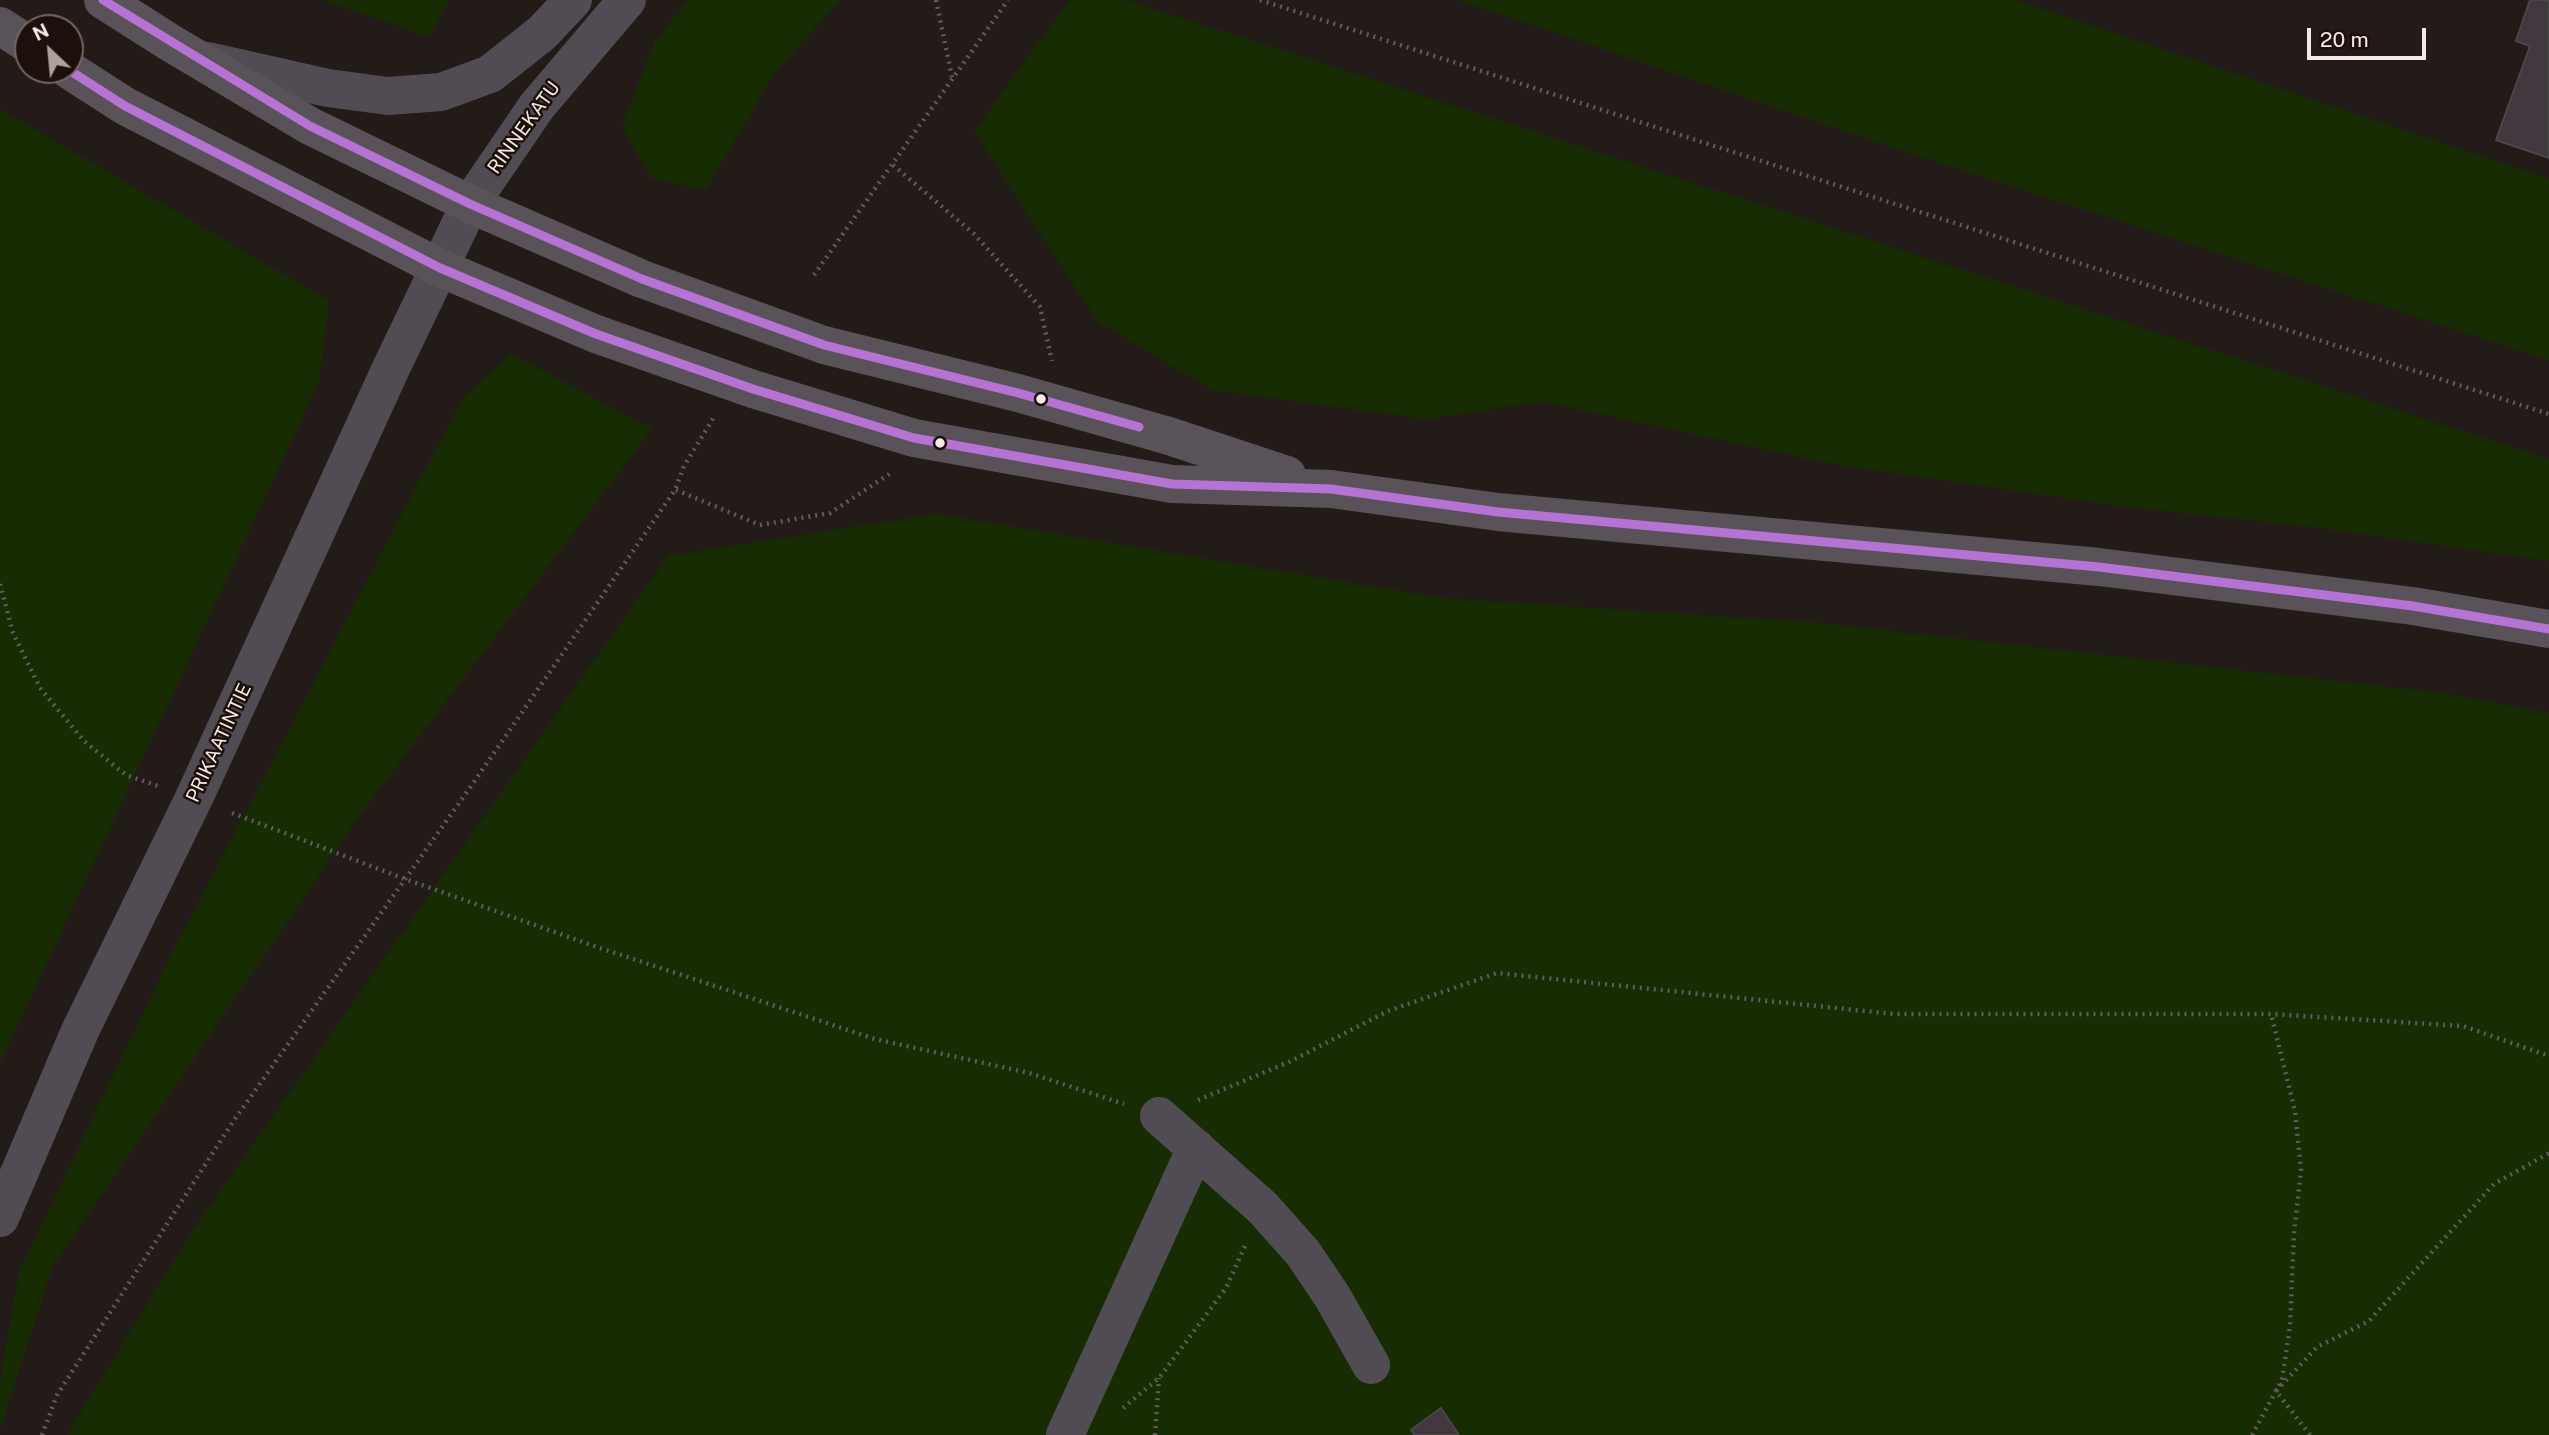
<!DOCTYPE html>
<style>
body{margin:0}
#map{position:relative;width:2549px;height:1435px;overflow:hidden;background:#221b18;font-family:"Public Sans",sans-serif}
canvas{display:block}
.north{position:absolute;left:14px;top:14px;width:70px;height:70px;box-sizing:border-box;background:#1d100a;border:2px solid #736762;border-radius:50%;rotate:334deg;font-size:19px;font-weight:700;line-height:28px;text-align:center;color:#f5eae6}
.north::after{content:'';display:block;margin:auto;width:24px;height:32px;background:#aba29e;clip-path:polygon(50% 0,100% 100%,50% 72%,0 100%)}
.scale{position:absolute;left:2307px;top:28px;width:119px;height:32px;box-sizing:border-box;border:4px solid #f5eae6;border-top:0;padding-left:9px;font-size:21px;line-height:24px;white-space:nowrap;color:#f5eae6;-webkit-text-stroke:5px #1d100a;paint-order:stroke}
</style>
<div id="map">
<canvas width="2549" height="1435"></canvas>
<div class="north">N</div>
<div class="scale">20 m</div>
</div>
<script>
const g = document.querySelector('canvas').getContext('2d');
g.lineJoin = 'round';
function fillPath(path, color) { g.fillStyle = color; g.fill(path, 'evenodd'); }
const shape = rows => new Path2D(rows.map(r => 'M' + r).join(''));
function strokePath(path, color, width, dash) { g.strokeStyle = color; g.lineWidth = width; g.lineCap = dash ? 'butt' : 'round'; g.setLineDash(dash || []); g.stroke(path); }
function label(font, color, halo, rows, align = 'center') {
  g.font = font + ' "Public Sans",sans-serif'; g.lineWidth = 5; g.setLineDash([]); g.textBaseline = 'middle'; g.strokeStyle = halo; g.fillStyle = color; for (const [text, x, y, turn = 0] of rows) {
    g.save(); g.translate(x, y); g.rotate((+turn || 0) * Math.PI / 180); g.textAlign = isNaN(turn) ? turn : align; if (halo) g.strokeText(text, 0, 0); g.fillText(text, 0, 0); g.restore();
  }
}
fillPath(shape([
 [323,0,450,0,429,37],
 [689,0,841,0,775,72,706,190,651,178,622,127,655,41],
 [1070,0,1126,0,2549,459,2549,561,2321,528,2119,506,1839,465,1543,402,1426,419,1212,390,1098,322,974,131],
 [1458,0,2015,0,2549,179,2549,360,1909,153],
 [0,109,329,301,319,382,0,1063],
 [511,354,652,429,355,822,52,1268,0,1430,0,1382,19,1272,174,949,463,398],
 [937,514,1442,598,1819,623,2442,693,2549,713,2549,1435,67,1435,191,1233,668,556]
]), '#182c03');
const building = shape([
 [2530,0,2549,0,2549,158,2496,140,2530,46,2516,41,2530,0],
 [1441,1408,1459,1435,1415,1435,1411,1430,1441,1408]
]);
fillPath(building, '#42363f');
strokePath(building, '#4c4747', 2);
strokePath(shape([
 [936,0,952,77],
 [1260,0,2549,414],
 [893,165,974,234,1040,307,1052,361],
 [814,275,1008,0],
 [676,490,760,525,830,513,891,473],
 [0,584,13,633,40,688,84,741,126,775,158,786],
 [232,813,405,879,597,947,875,1039,1029,1073,1124,1104],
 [1198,1100,1289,1062,1388,1011,1497,973,1894,1014,2271,1014,2463,1026,2549,1056],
 [1123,1408,1159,1378,1226,1288,1245,1246],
 [42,1435,57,1395,232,1123,474,782,675,490,684,466,714,417],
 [1155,1435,1159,1378],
 [2252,1435,2282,1380,2290,1326,2294,1234,2301,1170,2295,1111,2271,1014],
 [2310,1435,2276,1391,2317,1347,2369,1321,2494,1184,2549,1153]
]), '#5f5b5e', 4.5, [2, 5]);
strokePath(shape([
 [208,61,328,88,388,96,441,92,490,74,542,33,573,0],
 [1159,1116,1263,1208,1303,1253,1332,1296,1371,1365],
 [0,1218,80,1031,194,798,392,366,470,204,537,106,627,0],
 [1065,1435,1196,1148]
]), '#514c54', 38);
strokePath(shape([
 [103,0,169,42,310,126,470,204,642,279,824,345,1018,393,1169,436,1287,475],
 [0,26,28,44],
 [69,70,125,106,440,268,596,334,753,389,914,438,1172,484,1331,489,1498,512,2099,567,2413,606,2549,629]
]), '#595259', 38);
strokePath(shape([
 [103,0,310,126,470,204,642,279,824,345,1018,393,1139,427],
 [69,70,125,106,440,268,596,334,753,389,914,438,1172,484,1331,489,1498,512,2099,567,2413,606,2549,629]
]), '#b673d3', 9);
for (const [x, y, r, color] of [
 [1041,399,6,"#f5eae6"],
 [940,443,6,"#f5eae6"]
]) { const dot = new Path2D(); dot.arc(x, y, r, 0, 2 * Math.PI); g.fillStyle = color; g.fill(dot); strokePath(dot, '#1d100a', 2.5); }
label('19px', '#f5eae6', '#1d100a', [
 ["RINNEKATU",524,128,-54],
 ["PRIKAATINTIE",219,743,-65]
]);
</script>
